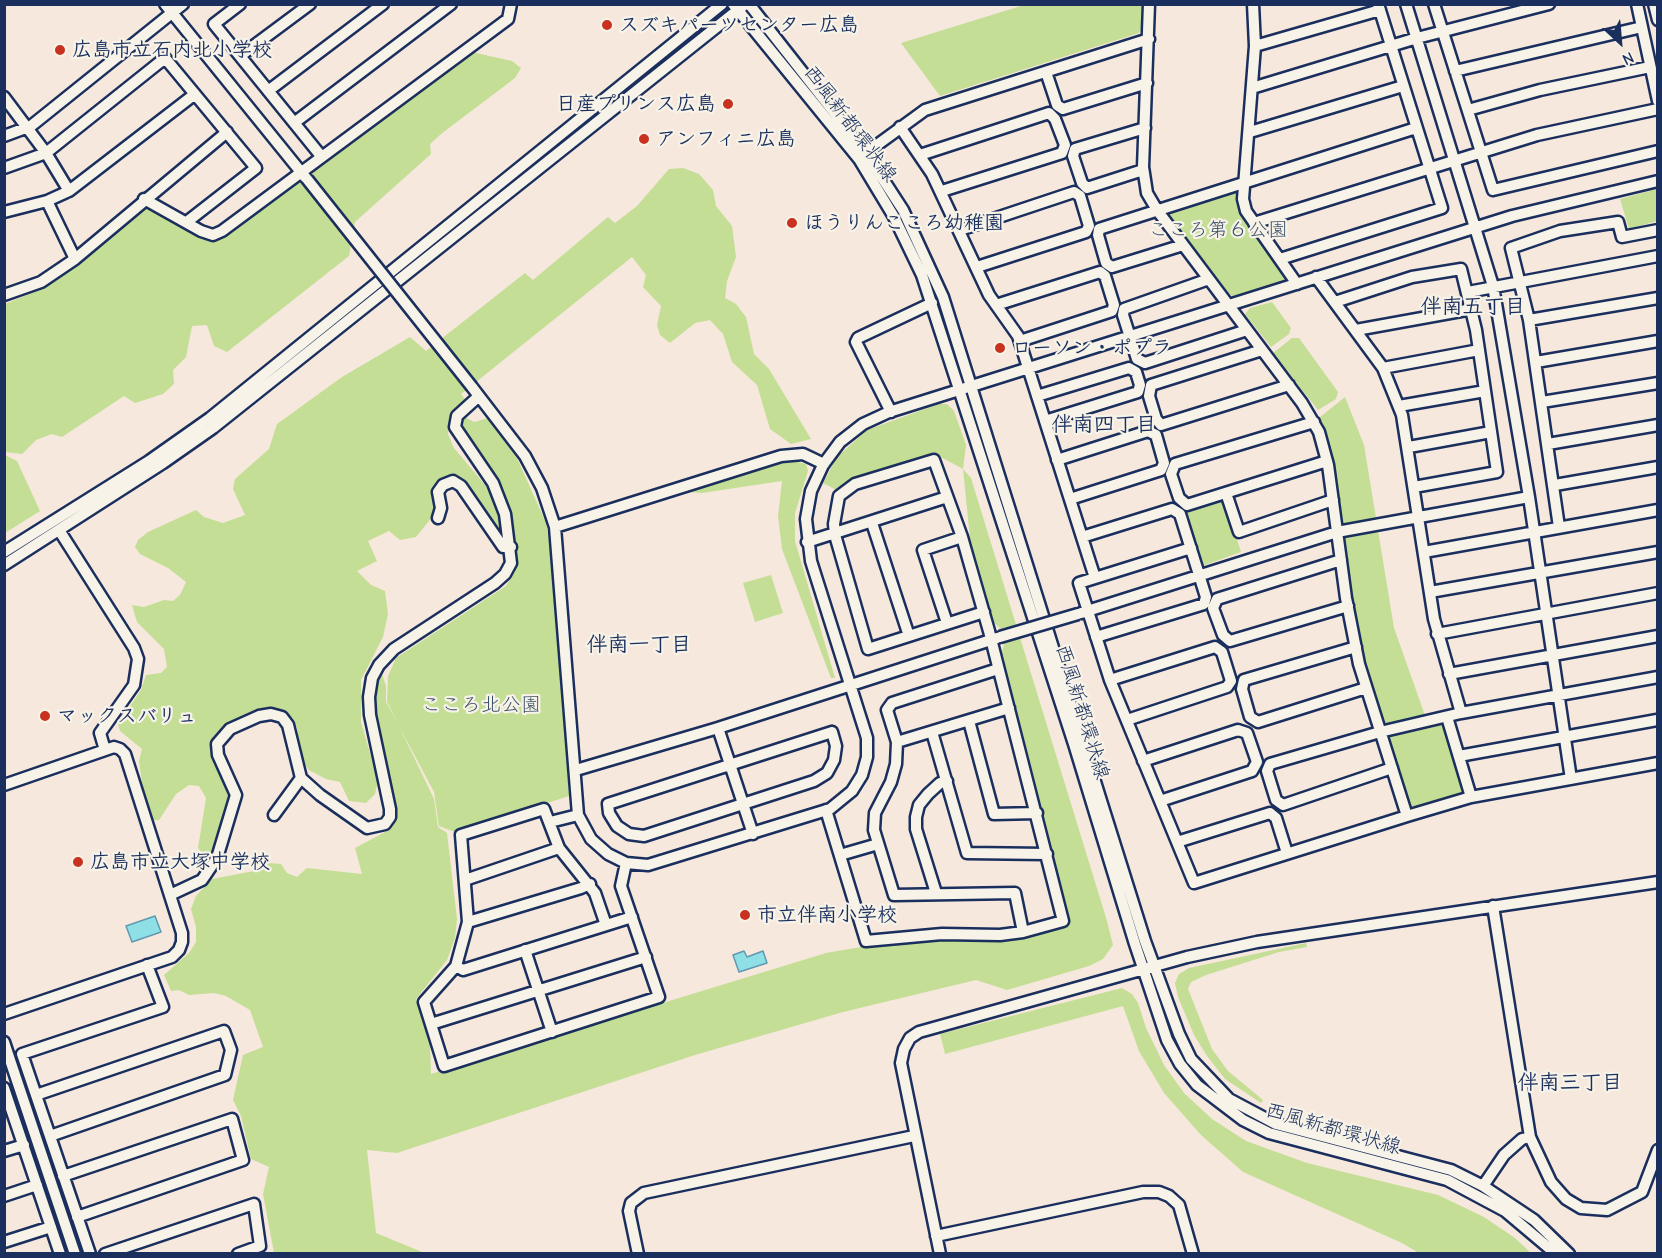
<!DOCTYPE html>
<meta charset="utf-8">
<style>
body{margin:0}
#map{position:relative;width:1662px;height:1258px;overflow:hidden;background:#f6e8dc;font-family:"Comic Neue",sans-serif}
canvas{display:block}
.frame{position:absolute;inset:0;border:6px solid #1b2f5e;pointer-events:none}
.north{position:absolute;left:1590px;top:12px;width:60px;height:60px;-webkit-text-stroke:4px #f7f3e8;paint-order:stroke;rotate:154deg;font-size:16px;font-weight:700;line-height:24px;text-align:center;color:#1b2f5e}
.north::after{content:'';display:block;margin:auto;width:21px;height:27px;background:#1b2f5e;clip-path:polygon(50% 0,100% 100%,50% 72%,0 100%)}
</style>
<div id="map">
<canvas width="1662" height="1258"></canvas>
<div class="frame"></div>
<div class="north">N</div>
</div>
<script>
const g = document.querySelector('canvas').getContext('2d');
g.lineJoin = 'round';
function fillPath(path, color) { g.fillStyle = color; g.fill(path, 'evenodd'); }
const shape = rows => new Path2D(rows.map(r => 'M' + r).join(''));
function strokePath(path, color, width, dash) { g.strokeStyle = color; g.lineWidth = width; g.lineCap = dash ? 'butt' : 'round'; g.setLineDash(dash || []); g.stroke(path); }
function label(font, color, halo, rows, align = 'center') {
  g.font = font + ' "Comic Neue","Klee One",sans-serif'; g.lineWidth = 4.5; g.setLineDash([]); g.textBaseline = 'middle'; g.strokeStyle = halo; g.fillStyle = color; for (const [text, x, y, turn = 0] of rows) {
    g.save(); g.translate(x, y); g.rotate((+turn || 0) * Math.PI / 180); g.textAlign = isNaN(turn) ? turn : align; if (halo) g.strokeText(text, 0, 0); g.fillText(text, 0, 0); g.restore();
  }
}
fillPath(shape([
 [1024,5,1142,5,1141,29,1139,33,940,96,901,43],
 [467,51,512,61,521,68,515,78,441,134,430,144,431,154,355,222,349,256,227,352,214,346,207,325,192,326,186,357,173,370,174,384,163,394,135,403,124,396,62,437,52,434,36,440,22,454,5,452,5,304,46,287,140,203,214,238,233,230],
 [683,168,699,174,713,190,716,206,732,226,736,257,727,281,725,298,736,304,746,317,754,354,769,369,811,439,791,444,770,429,757,385,732,362,723,334,710,320,695,323,670,343,660,335,657,325,661,306,643,287,646,275,632,257,461,394,467,402,450,416,448,434,454,448,490,491,505,536,501,538,464,483,455,476,444,477,436,483,433,496,437,511,416,537,400,540,389,531,368,541,377,561,357,571,371,585,385,591,388,614,383,637,361,680,361,722,378,781,375,794,366,803,349,801,340,782,326,779,309,770,301,760,297,728,291,717,280,710,270,709,251,713,222,731,216,741,231,797,210,855,203,855,198,848,206,798,199,786,189,785,176,794,159,820,153,820,144,797,139,761,142,749,120,731,118,724,141,690,146,675,161,673,167,667,164,649,137,622,132,605,144,607,164,600,173,601,180,595,186,582,168,568,140,554,135,547,138,540,148,532,196,510,204,517,223,523,245,515,233,489,235,479,269,449,277,424,342,377,410,337,426,351,525,273,533,280,608,217,615,223,637,206,669,169],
 [1234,188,1240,193,1286,275,1284,281,1233,296,1228,293,1170,216,1172,209],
 [1657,189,1657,221,1629,229,1620,199],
 [1272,302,1291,328,1289,334,1271,347,1245,314,1250,308],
 [1292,338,1299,338,1338,392,1336,399,1318,410,1273,353],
 [1345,397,1364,445,1394,628,1427,721,1380,732,1353,634,1328,465,1314,422],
 [939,404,947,404,954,411,966,445,963,469,971,478,1107,921,1113,945,1103,959,1089,966,1007,990,976,980,843,1012,695,1055,397,1153,367,1150,376,1233,427,1254,274,1253,263,1194,269,1167,251,1159,241,1116,233,1100,243,1055,263,1047,250,1010,226,996,214,993,189,995,179,990,171,991,164,975,189,953,196,942,196,927,191,909,196,896,212,879,254,871,269,863,281,864,287,873,297,877,307,868,362,874,355,848,389,830,396,813,374,706,374,691,382,674,386,686,386,702,399,725,387,702,388,676,396,658,506,586,515,571,514,540,508,513,459,431,461,415,474,422,488,418,517,458,546,523,553,567,569,796,457,833,439,826,434,792,399,726,434,799,438,827,447,833,457,919,455,938,447,960,416,999,430,1044,431,1074,826,953,884,943,943,938,1017,939,1069,925,1054,856,1002,652,1004,644,999,627,994,623,970,538,963,469,937,455,852,482,840,492,823,483,837,457,867,430],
 [5,455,17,461,40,511,5,533],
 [790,460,806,464,808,471,795,513,795,541,835,678,831,678,782,549,778,516,782,481,702,493,689,492],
 [1220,498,1225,501,1241,552,1205,565,1200,564,1186,515,1187,508],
 [771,575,783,613,755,622,743,583],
 [1440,721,1446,723,1467,789,1464,795,1413,811,1407,808,1386,741,1389,735],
 [1306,943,1307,947,1279,952,1206,975,1191,982,1188,989,1212,1049,1228,1071,1263,1100,1261,1103,1225,1079,1207,1056,1194,1035,1178,997,1175,983,1179,974,1189,968],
 [1122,988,1132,994,1138,1003,1146,1028,1164,1065,1184,1093,1212,1119,1246,1141,1307,1163,1438,1195,1484,1217,1515,1238,1531,1253,1419,1253,1402,1243,1243,1172,1201,1135,1164,1093,1139,1051,1123,1006,945,1054,940,1034]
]), '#c4de95');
const water = shape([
 [155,916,161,932,132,942,126,926,155,916],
 [744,951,747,957,763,951,767,963,739,972,733,955,744,951]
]);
fillPath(water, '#8fe0e6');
strokePath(water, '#6199b0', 1.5);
const minor = shape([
 [165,4,305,177],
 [240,4,214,24,321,156],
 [733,4,859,159,894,217,922,275,1074,744,1135,944,1167,1040,1180,1064,1197,1085,1243,1120,1269,1133,1447,1180,1505,1211,1556,1254],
 [749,4,866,153,903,210,943,297,1145,941,1179,1034,1191,1059,1229,1099,1276,1124,1451,1170,1483,1186,1534,1220,1569,1254],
 [1149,4,1143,167,1147,193,1157,210,1302,403,1319,432,1328,465,1346,598,1359,664,1407,816,1194,883,1110,680,1079,583,1191,548],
 [1253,4,1255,46,1243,199,1246,211,1297,284],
 [1434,4,1493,190,1658,151],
 [1637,4,1658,101],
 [1654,4,1658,20],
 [1255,46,1380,10],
 [240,56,310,4],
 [1455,71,1642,27],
 [1046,72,1057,105,1063,109,1147,83],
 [1252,88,1417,38,1549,4],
 [268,91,383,4],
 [4,97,46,153,69,191],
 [1468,110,1540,90,1650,67],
 [294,123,451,4],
 [900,127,932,174,989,295,1018,336,1095,578],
 [1250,132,1403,86],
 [4,136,31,126,183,4],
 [866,153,925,110,1149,39],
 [920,155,1049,113,1055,119,1065,145,1062,153,942,191],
 [4,168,46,153,165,58,256,168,188,221],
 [1143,170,1087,188,1082,183,1073,156,1075,149,1145,128],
 [144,199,201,231,213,235,222,231,508,19,511,4],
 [47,201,75,259],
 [4,212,47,201,69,191,195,94],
 [1254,223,1537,135,1658,109],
 [960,230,1074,192,1080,196,1089,226,1086,232,977,267],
 [1183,245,1112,267,1106,263,1098,235,1099,229,1416,128],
 [1280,259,1442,208,1378,4],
 [1316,277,1383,368,1402,415,1434,619,1461,713],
 [1209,279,1124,309,1123,315,1137,359,1145,363,1247,330],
 [1468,292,1658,256],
 [4,295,41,282,75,259,227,132],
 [1335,302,1412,277,1461,269,1476,330,1497,472,1414,487],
 [996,305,1100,272,1105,276,1114,305,1112,311,1020,341],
 [1529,320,1658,298],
 [1356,330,1472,309],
 [1262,350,1151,385,1149,396,1156,419,1161,425,1289,385],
 [1536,362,1658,341],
 [1383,368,1479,350],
 [472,387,525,456,542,488,555,527,578,815,591,839,608,854,626,863,648,865,830,809,852,791,862,775,867,757,867,738,811,561,806,519,811,491,823,465,840,442,863,424,889,412,1512,216,1658,181],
 [1037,396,1129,368,1136,372,1140,385,1138,392,1045,421],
 [1542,402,1658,383],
 [1399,406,1485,391],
 [891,412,856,342,858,338,932,303],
 [1314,422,1175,464,1171,474,1179,498,1187,505,1327,461],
 [1548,444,1658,425],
 [1409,447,1491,432],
 [1057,460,1148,431,1156,435,1164,463,1161,470,1070,499],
 [1555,485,1658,467],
 [1226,493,1239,532,1333,500],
 [1529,497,1571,779],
 [438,518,441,508,438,492,443,485,453,481,461,486,503,547,511,547],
 [872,523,909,636],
 [555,527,781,456,803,454,824,464],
 [1559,527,1529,320,1511,248,1560,231,1618,222,1622,237,1658,230],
 [59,530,134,648,138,659,134,685,100,733,105,750],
 [1082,537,1172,509,1180,514,1206,597,1204,604,1096,637],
 [807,542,947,497],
 [4,552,149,461,210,418,722,4],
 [1424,552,1658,510],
 [1341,560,1217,599,1213,608,1223,635,1230,641,1348,606],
 [4,565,163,463,213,428,743,6],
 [1430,592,1658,552],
 [1081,613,1337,532,1529,497,1493,286,1406,4],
 [947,623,923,550,962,537],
 [1437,634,1658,593],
 [1356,647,1244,680,1242,689,1250,717,1258,722,1366,688],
 [998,669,892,703,887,710,897,742,896,764,891,782,875,813,874,830,894,895,1015,893,1023,932],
 [1449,674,1658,636],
 [1110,680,1215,647,1222,652,1231,681,1227,687,1127,720],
 [1447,717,1471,797],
 [969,721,994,814,1037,813],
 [718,728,753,834],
 [832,732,836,746,834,760,827,773,814,781,644,836,629,834,617,826,609,813,608,804,832,732],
 [932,732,967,853,1047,854],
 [897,742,1009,708],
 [1459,756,1657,720],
 [1143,761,1238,730,1247,733,1257,762,1252,771,1160,801],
 [1392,768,1283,805,1276,800,1267,771,1270,764,1380,732,1461,713,1658,677],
 [576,770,718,728,997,638],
 [4,785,114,747,120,749,125,754,182,933,182,942,179,950,172,957,4,1014],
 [826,810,866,941,942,934,1000,935,1023,932,1063,921,989,631,970,565,962,537,934,460,855,484,839,496,834,524,835,535,868,649,984,612],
 [274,815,301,778],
 [1407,816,1471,797,1658,763],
 [550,822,578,815],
 [1177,842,1270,813,1276,818,1287,853],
 [840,855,878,844],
 [465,880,559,848],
 [936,893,916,829,916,817,919,805,928,794,940,783,947,781],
 [170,895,202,880,217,858,236,795,218,755,217,744,230,729,259,716,271,714,282,717,288,725,301,778,320,795,367,828,385,824,390,817,390,809,370,715,369,697,372,678,379,665,394,649,495,583,505,574,511,563,505,514,493,483,455,427,457,416,479,396],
 [1493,906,1530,1137,1551,1182,1566,1199,1581,1208,1607,1210,1642,1192,1658,1150],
 [468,922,581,888,590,884],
 [606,925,595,893,559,848,544,809,461,835,468,922,456,966,424,1002,444,1066,659,997,621,886,626,863],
 [525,950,552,1032],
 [456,966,463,970,632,917],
 [431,1024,646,957],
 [4,1042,75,1254],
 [4,1088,60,1254],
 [36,1095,224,1031,231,1050,225,1075,50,1136],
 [4,1151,24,1145],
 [63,1176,232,1119,243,1160,77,1217],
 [1483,1186,1504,1155,1522,1139,1530,1137],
 [4,1196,37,1185],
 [936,1236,1143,1192,1159,1192,1169,1196,1179,1205,1193,1254],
 [4,1242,51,1227],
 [90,1254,22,1054,163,1007,147,965],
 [105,1254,254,1204,260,1246,238,1254],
 [638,1254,629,1211,631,1203,644,1193,914,1136],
 [940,1254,901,1063,904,1049,910,1038,919,1032,1187,957,1257,942,1658,882]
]);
strokePath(minor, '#1b2f5e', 15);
strokePath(minor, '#f7f3e8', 10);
const minorBridge = shape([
 [307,179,472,387],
 [1000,637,1078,614]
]);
strokePath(minorBridge, '#1b2f5e', 15, []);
strokePath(minorBridge, '#f7f3e8', 10);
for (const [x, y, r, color] of [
 [607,25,6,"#c8321e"],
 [60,50,6,"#c8321e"],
 [728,104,6,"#c8321e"],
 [644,139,6,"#c8321e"],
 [792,223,6,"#c8321e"],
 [1000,348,6,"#c8321e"],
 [45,716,6,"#c8321e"],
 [78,862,6,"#c8321e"],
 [745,915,6,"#c8321e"]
]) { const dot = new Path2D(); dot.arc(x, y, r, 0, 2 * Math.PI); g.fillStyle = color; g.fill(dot); strokePath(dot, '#f7f3e8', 2); }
label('bold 20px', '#1b2f5e', '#f7f3e8', [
 ["スズキパーツセンター広島",619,25],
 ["広島市立石内北小学校",72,50],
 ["日産プリンス広島",716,104,"right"],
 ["アンフィニ広島",656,139],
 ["ほうりんこころ幼稚園",804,223],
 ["ローソン・ポプラ",1012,348],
 ["マックスバリュ",57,716],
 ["広島市立大塚中学校",90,862],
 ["市立伴南小学校",757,915]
], 'left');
label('20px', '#1b2f5e', '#f7f3e8', [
 ["西風新都環状線",850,124,53],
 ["西風新都環状線",1082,712,73],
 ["西風新都環状線",1333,1129,16]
]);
label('20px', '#3d5269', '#f7f3e8', [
 ["こころ第６公園",1218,230],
 ["こころ北公園",481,705]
]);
label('bold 21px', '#1b2f5e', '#f7f3e8', [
 ["伴南五丁目",1473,307],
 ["伴南四丁目",1104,425],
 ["伴南一丁目",639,645],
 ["伴南三丁目",1570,1083]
]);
</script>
